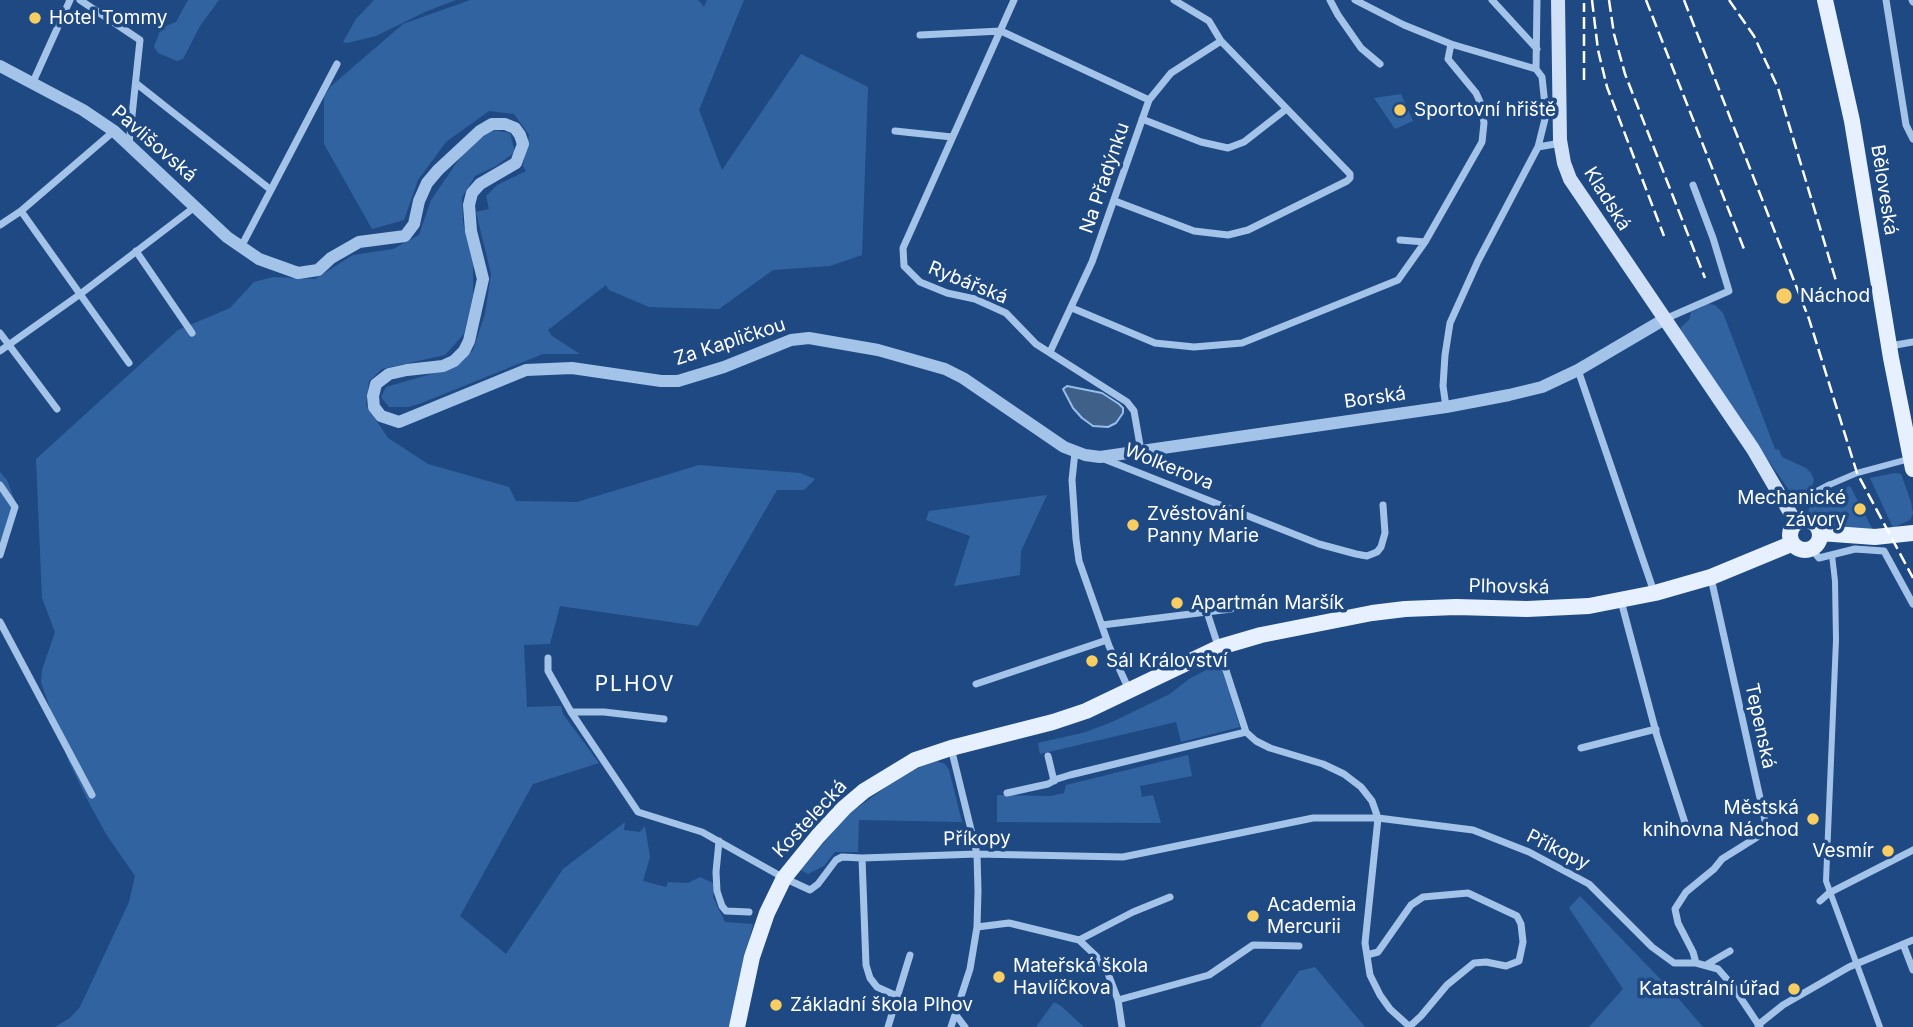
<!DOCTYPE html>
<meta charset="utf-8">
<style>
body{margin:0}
canvas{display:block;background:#1e4982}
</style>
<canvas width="1913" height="1027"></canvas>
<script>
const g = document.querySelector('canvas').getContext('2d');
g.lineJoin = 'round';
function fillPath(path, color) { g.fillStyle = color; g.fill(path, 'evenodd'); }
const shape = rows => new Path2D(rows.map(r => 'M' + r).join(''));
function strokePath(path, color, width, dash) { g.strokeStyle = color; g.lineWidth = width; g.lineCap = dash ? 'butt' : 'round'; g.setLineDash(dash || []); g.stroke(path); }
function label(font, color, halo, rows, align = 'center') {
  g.font = font + ' Inter,sans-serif'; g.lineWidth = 7; g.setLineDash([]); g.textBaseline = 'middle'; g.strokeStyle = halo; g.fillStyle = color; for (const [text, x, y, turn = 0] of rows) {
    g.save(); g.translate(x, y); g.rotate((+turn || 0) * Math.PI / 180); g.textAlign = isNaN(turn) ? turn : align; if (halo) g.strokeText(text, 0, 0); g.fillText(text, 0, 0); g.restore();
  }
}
fillPath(shape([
 [188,0,219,0,200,26,183,59,177,61,158,53,154,47,161,28,176,22],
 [374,0,456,0,425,12,376,36,347,43,343,42,356,19],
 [470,0,698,0,704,7,707,0,744,0,699,110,722,170,801,54,868,87,862,255,830,266,773,270,719,309,649,307,609,290,606,285,548,330,552,336,580,354,543,354,419,404,408,407,389,407,381,397,386,387,455,367,473,350,485,314,491,274,476,212,489,209,486,196,497,185,526,171,523,166,529,135,514,114,489,111,446,142,418,180,404,220,372,229,324,144,324,97,330,87,403,24],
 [1401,94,1413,121,1395,129,1374,98],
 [492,130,510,133,515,152,496,166,475,176,462,197,463,223,473,264,473,295,464,334,445,355,382,369,369,381,366,405,388,438,428,464,509,487,516,501,577,502,699,465,800,473,815,479,804,490,777,490,698,626,560,606,550,644,524,645,527,707,561,706,563,714,599,763,533,784,460,916,506,954,563,869,625,822,624,830,640,832,645,826,650,857,643,881,666,887,668,882,688,883,700,877,715,884,713,897,725,922,753,924,729,1027,55,1027,70,1018,80,1007,129,902,135,876,106,834,88,801,68,760,41,682,42,670,55,632,42,598,36,459,178,330,230,308,254,282,273,277,315,279,353,255,393,249,419,235,431,200,464,152],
 [1709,304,1715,305,1723,313,1775,449,1779,450,1782,457,1806,468,1811,473,1814,480,1811,490,1797,495,1791,493,1680,334,1681,327,1689,320,1691,312],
 [0,472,7,480,15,501,0,545],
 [1895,473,1901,474,1911,502,1913,514,1910,520,1893,528,1870,478],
 [1850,486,1874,532,1834,527,1814,518,1808,512,1812,499,1817,502],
 [1047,495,1021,551,1020,575,954,586,970,536,926,520,929,511],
 [1221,667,1240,727,1181,742,1176,722,1040,754,1038,743,1086,732,1114,721,1170,694,1189,679,1210,668],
 [1188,755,1192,776,1140,786,1142,797,1153,795,1161,823,997,822,997,795,1051,796,1064,793,1066,785],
 [936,761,945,764,949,770,962,822,859,820,858,852,835,852,824,866,808,874,801,870,846,816,886,787,925,764],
 [1580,896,1671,990,1703,1027,1589,1027,1623,989,1569,908],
 [1315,967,1365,1027,1260,1027,1299,971],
 [1054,1002,1061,1006,1084,1027,1036,1027]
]), '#3263a1');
const water = shape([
 [1067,386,1102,393,1119,404,1123,408,1123,413,1116,423,1108,427,1093,426,1082,418,1073,408,1063,389,1067,386]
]);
fillPath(water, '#3f6089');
strokePath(water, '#97beeb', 2);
strokePath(shape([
 [1829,485,1857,473,1909,459],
 [1832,555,1835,581,1836,640,1826,881,1880,1027]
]), '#a4c3e9', 6);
strokePath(shape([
 [80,0,140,40,129,144],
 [1014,0,903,248,904,266,920,282,947,293,975,299,1006,313,1036,344,1127,402,1134,411,1141,451],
 [1330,0,1338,15,1361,48,1380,64],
 [1355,0,1404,25,1451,44,1536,69],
 [1492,0,1537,49],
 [1537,0,1536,69,1542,77,1546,115,1538,147,1561,143],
 [1886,0,1906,125,1913,139],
 [1912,0,1913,2],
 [920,35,1001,31,1149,100],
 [33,82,70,0],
 [137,84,271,190],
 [1142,119,1201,142,1228,148,1244,142,1285,110],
 [895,131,952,137],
 [1115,201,1194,231,1228,235,1248,230,1347,181,1350,178,1350,174,1221,41,1209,21,1174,0],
 [21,211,129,363],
 [0,225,21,211,114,131],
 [1400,240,1425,242,1482,142,1484,123,1481,104,1476,93,1448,59,1451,44],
 [241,247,337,64],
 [136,251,192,333],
 [1072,308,1155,343,1194,347,1242,343,1398,280,1425,242],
 [1665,319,1729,291,1713,238,1693,185],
 [0,333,57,409],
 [1890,346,1913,342],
 [0,351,79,295,196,206],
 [1050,352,1092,262,1149,100,1171,73,1221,41],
 [1578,370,1654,592],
 [1446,407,1443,386,1445,355,1450,323,1478,261,1538,147],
 [1075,452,1072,480,1076,539,1079,561,1109,646,1129,690],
 [1104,459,1319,544,1356,554,1367,556,1377,552,1381,547,1385,533,1383,505],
 [0,485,15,507,0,555],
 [1787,507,1829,485],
 [1811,548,1819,558,1855,549,1884,551,1913,604],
 [1621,601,1657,736,1687,829],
 [1207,612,1246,732,1256,741,1270,748,1323,764,1344,774,1361,787,1372,801,1378,818,1377,828,1365,943,1370,975,1380,995,1390,1009,1410,1027],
 [0,622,92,795],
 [1102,625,1231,609],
 [548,658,548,671,571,712,638,812,702,832,784,878,810,890,818,884,836,860,842,857,862,858],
 [976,684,1107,640],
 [571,712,604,712,664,719],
 [951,748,977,854,978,891,977,927,970,969,951,1027],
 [1581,748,1656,729],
 [1048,756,1054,781],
 [1007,793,1048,784,1057,779,1070,775,1246,732],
 [719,841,716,872,717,891,722,906,726,911,749,912],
 [1820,901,1829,893,1913,850],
 [977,927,1009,923,1079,940,1096,956,1107,971,1118,1000,1122,1027],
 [1079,940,1133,912,1170,897],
 [1903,944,1913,970],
 [1367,955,1378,952,1411,905,1423,897,1468,893,1517,916,1521,924,1523,942,1519,961,1506,966,1486,962,1474,963,1447,985,1421,1016,1409,1027],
 [1696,963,1693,952,1678,923,1675,909,1686,892,1714,869,1722,859,1762,834,1766,825,1711,578],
 [1706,965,1730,951],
 [897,996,877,987,870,978,866,965,862,858,977,854,1123,857,1313,818,1378,818,1473,830,1529,852,1589,884,1652,947,1674,963,1696,963,1718,969,1732,985,1760,1027],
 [1118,1000,1209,975,1253,945,1299,946],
 [956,1015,965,1027],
 [1758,1025,1783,1005,1849,967,1913,940],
 [888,1027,910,955]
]), '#a4c3e9', 7);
strokePath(shape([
 [0,66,83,110,114,131,227,237,259,259,298,273,318,270,331,258,359,242,405,236,414,224,419,201,427,183,438,170,480,131,492,124,505,124,515,128,520,135,523,144,516,163,480,184,472,193,469,205,471,231,483,279,469,341,464,351,454,361,443,366,407,370,389,374,376,384,373,396,374,407,381,416,399,422,526,370,572,368,661,381,678,381,724,367,791,340,809,338,878,350,945,369,963,378,1064,447,1085,455,1100,457,1446,407,1509,395,1542,387,1578,370,1663,320]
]), '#a4c3e9', 12);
strokePath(shape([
 [1558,0,1560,140,1564,163,1570,179,1753,449,1796,523]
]), '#cfe0f7', 14);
strokePath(shape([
 [1825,0,1852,121,1891,358,1913,469],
 '1790 535a15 15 0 1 1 30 0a15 15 0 1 1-30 0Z',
 [1820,533,1875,537,1913,533],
 [737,1027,752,957,767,913,784,878,818,836,844,808,864,791,915,760,951,748,1053,722,1086,711,1220,647,1261,635,1372,613,1405,609,1456,607,1527,609,1589,606,1655,593,1711,577,1791,544]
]), '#e7f0fe', 16);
strokePath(shape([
 [1592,0,1598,50,1607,87,1664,236],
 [1609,0,1614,34,1625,74,1705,278],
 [1646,0,1744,249],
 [1684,0,1809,319,1857,473,1913,578],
 [1729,0,1754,36,1778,88,1836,281],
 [1584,80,1584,3]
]), '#fff', 2.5, [12, 5]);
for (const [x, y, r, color] of [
 [35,18,7,"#f8ce63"],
 [1400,110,7,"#f8ce63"],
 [1784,296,9,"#f8ce63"],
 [1860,509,7,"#f8ce63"],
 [1133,525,7,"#f8ce63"],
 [1177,603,7,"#f8ce63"],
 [1092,661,7,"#f8ce63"],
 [1813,819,7,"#f8ce63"],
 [1888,851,7,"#f8ce63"],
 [1253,916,7,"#f8ce63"],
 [999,977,7,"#f8ce63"],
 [1794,989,7,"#f8ce63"],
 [776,1005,7,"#f8ce63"]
]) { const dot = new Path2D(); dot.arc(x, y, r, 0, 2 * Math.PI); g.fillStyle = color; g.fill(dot); strokePath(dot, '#1e4982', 2.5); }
label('19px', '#fff', '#1e4982', [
 ["Hotel Tommy",49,18],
 ["Sportovní hřiště",1414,110],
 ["Náchod",1800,296],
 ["Mechanické",1846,498,"right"],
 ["závory",1846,520,"right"],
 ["Zvěstování",1147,514],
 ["Panny Marie",1147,536],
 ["Apartmán Maršík",1191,603],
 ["Sál Království",1106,661],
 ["Městská",1799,808,"right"],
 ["knihovna Náchod",1799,830,"right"],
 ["Vesmír",1874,851,"right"],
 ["Academia",1267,905],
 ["Mercurii",1267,927],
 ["Mateřská škola",1013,966],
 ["Havlíčkova",1013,988],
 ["Katastrální úřad",1780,989,"right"],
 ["Základní škola Plhov",790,1005]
], 'left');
label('19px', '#fff', '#1e4982', [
 ["Pavlišovská",154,144,41],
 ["Na Přadýnku",1105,178,-71],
 ["Běloveská",1884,190,81],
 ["Kladská",1607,199,58],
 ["Rybářská",968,283,22],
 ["Za Kapličkou",730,342,-18],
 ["Borská",1375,398,-8],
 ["Wolkerova",1169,467,22],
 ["Plhovská",1509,587,1],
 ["Tepenská",1760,726,78],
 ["Kostelecká",810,819,-47],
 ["Příkopy",977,839,-1],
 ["Příkopy",1558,850,26]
]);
g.letterSpacing = '2px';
label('21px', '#fff', '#1e4982', [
 ["PLHOV",635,685]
]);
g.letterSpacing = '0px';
</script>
